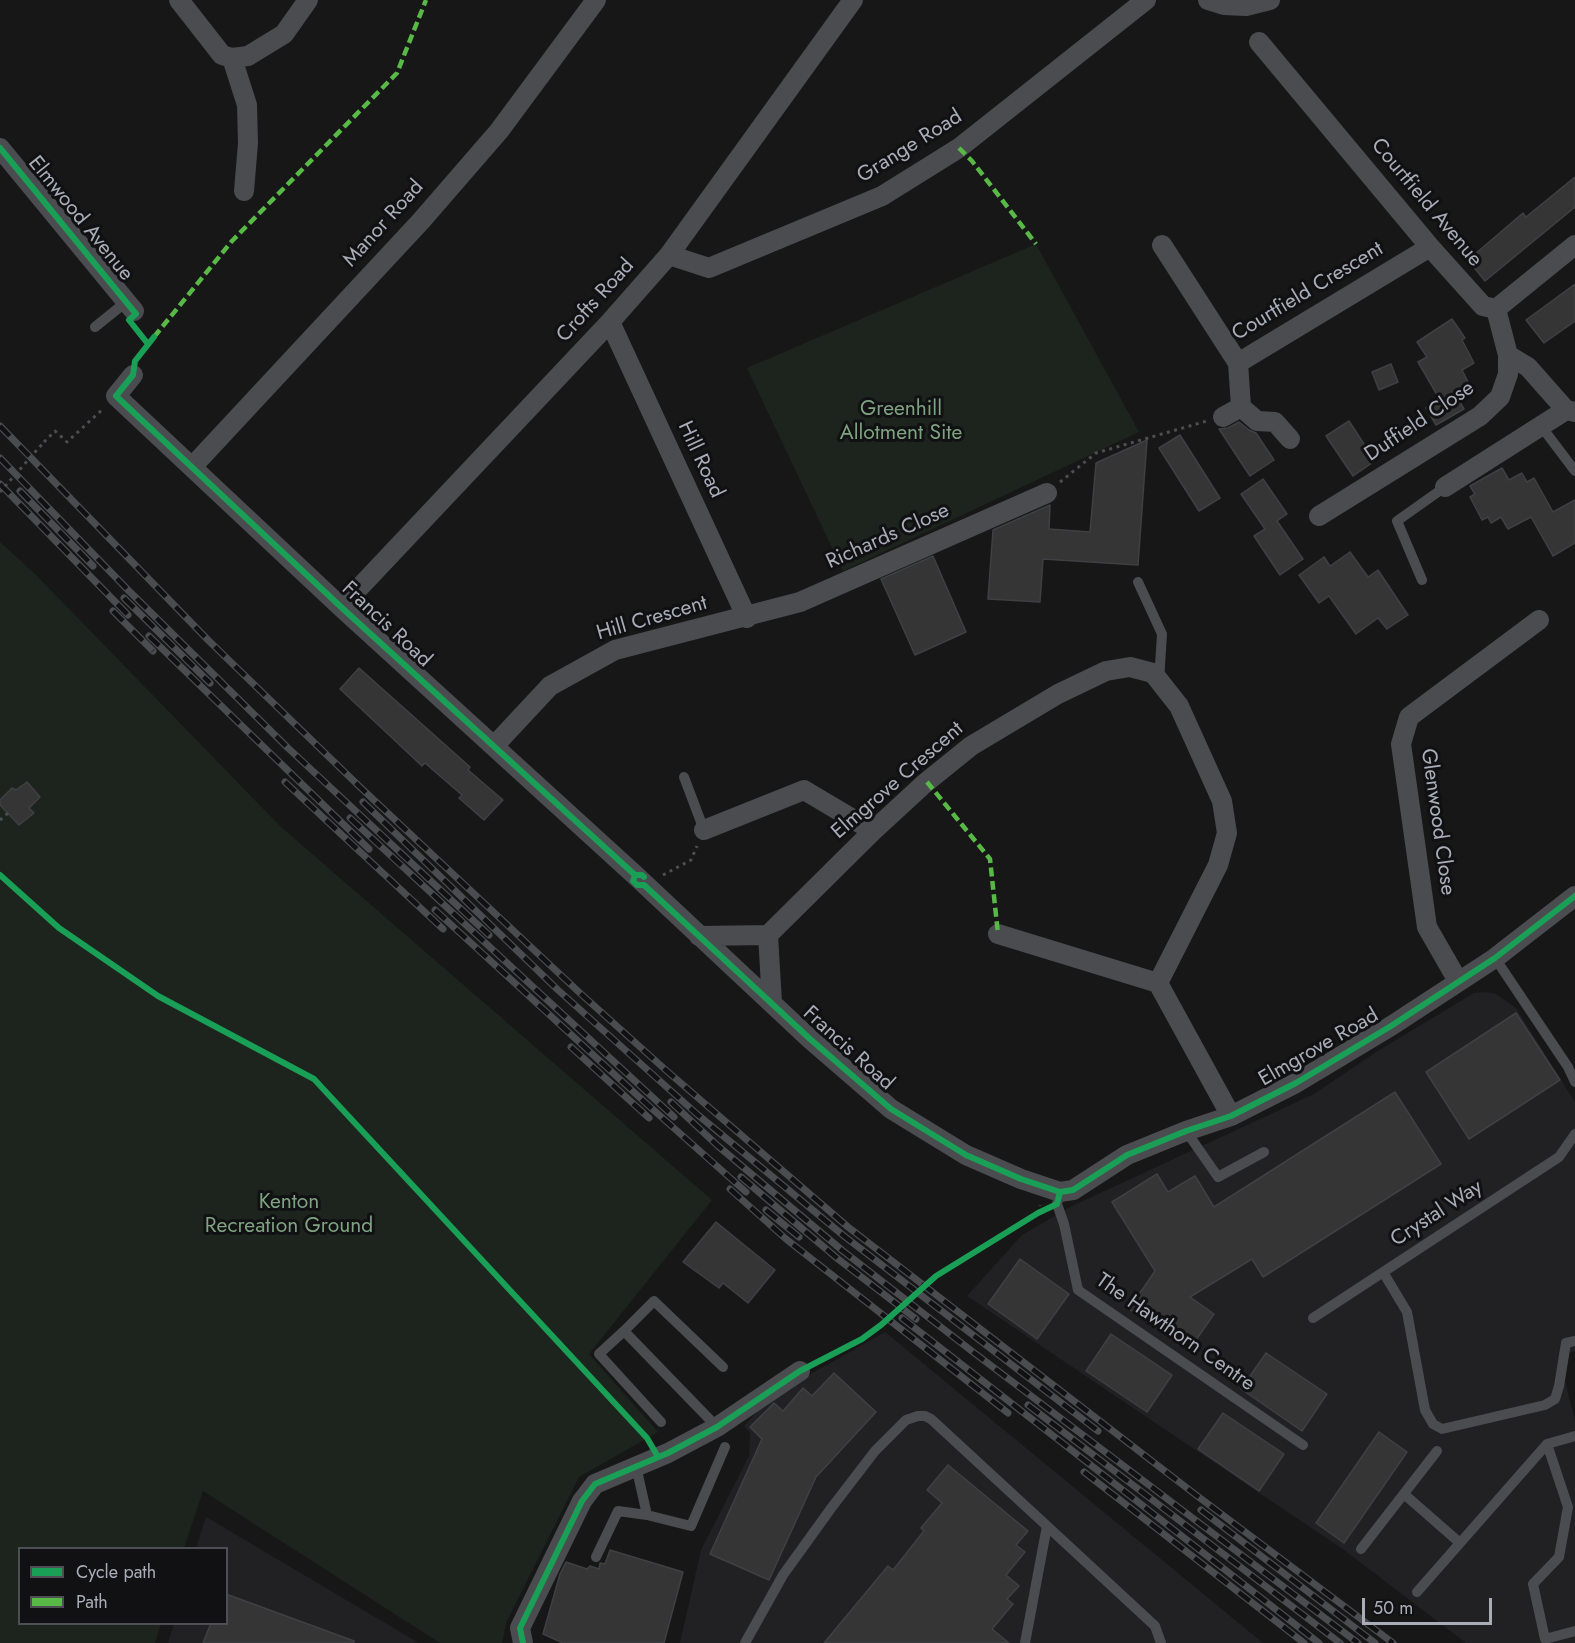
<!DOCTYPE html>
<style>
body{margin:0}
#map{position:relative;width:1575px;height:1643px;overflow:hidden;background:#171717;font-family:Jost,sans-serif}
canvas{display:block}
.legend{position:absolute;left:18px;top:1547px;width:210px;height:78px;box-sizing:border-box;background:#111113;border:2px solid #4d4f55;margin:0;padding:8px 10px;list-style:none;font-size:18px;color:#a8adb8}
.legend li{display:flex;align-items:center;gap:12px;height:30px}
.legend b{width:30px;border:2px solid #4d4f55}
.scale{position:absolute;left:1362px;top:1598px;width:130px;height:27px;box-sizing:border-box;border:3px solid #a8adb8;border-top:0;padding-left:8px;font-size:18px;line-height:21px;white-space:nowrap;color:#a8adb8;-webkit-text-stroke:4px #111113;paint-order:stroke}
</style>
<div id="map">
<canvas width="1575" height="1643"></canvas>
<ul class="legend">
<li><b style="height:8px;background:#1a9f57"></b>Cycle path</li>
<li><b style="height:8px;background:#58b947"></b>Path</li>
</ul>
<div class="scale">50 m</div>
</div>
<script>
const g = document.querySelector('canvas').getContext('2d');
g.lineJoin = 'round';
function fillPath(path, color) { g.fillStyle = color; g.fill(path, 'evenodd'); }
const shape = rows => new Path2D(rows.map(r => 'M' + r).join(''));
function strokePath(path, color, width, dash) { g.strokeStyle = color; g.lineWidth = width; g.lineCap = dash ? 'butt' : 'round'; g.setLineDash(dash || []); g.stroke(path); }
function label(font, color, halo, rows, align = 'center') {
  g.font = font + ' Jost,sans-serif'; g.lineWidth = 6; g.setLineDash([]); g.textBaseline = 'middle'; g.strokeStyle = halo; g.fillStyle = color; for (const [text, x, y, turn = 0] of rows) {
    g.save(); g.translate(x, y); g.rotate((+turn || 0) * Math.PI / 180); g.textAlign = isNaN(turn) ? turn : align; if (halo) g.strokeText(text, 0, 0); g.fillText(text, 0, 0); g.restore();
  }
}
fillPath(shape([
 [1485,992,1496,994,1516,1008,1575,1102,1575,1351,1559,1357,1575,1421,1575,1643,1466,1643,1344,1550,967,1296,1022,1235,1070,1207,1314,1094,1376,1052,1474,993],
 [885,1332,1263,1643,680,1643,701,1550,749,1456,750,1433,744,1426,770,1397],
 [206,1517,419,1643,168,1643,174,1624,226,1624,226,1548,196,1548]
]), '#212123');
fillPath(shape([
 [1036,244,1139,432,843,571,747,368],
 [0,542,36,575,281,827,712,1200,589,1354,658,1432,579,1477,506,1623,502,1643,440,1643,203,1491,184,1548,20,1548,20,1624,161,1624,155,1643,0,1643]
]), '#1d241e');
const building = shape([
 [1575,177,1575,207,1485,281,1468,260,1523,213,1526,217,1575,177],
 [1575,284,1575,321,1544,343,1526,320,1575,284],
 [1452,319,1465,338,1462,340,1474,363,1462,370,1469,384,1454,392,1464,409,1436,425,1426,408,1440,400,1418,362,1427,357,1417,342,1452,319],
 [1391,364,1398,382,1379,390,1372,372,1391,364],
 [1349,421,1375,461,1353,476,1326,436,1349,421],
 [1239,422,1249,430,1256,433,1274,460,1250,476,1219,429,1228,428,1239,422],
 [1180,435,1220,498,1199,511,1159,448,1180,435],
 [1147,440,1138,565,1043,559,1040,602,988,599,993,530,1050,505,1049,529,1090,532,1096,463,1147,440],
 [1502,468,1509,480,1522,473,1527,482,1534,478,1553,512,1575,500,1575,543,1553,556,1531,517,1508,529,1501,517,1491,523,1488,517,1482,520,1470,497,1475,494,1470,486,1502,468],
 [1263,479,1287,514,1277,521,1303,559,1280,575,1254,536,1265,529,1241,494,1263,479],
 [1350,552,1368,577,1378,570,1408,615,1387,629,1378,618,1356,634,1329,596,1319,603,1299,575,1324,557,1330,566,1350,552],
 [933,556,966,632,915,655,881,579,933,556],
 [359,668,470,767,468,770,503,800,484,820,459,798,462,795,425,763,422,766,340,689,359,668],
 [27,782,40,797,29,808,34,813,19,825,0,805,0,800,12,788,16,790,27,782],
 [1516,1013,1560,1080,1469,1139,1426,1072,1516,1013],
 [1395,1092,1441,1164,1263,1277,1252,1259,1190,1297,1214,1314,1189,1350,1129,1309,1155,1271,1112,1202,1157,1174,1168,1192,1195,1176,1214,1207,1395,1092],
 [716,1222,775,1270,748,1303,723,1283,719,1288,683,1262,716,1222],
 [1020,1259,1069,1294,1037,1339,988,1304,1020,1259],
 [1111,1334,1172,1375,1147,1412,1086,1371,1111,1334],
 [1266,1353,1327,1394,1302,1431,1241,1389,1266,1353],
 [834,1373,876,1412,816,1477,769,1580,710,1554,762,1439,750,1427,774,1403,783,1411,803,1388,812,1396,834,1373],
 [1223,1413,1284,1454,1259,1491,1198,1449,1223,1413],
 [1379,1432,1407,1452,1344,1543,1316,1523,1379,1432],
 [948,1465,1028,1531,1016,1545,1025,1552,1006,1575,1019,1586,1007,1599,1013,1604,992,1629,1009,1643,824,1643,888,1566,893,1570,924,1531,921,1528,942,1503,927,1490,948,1465],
 [610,1550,683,1572,664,1643,563,1643,543,1634,560,1574,566,1562,587,1569,590,1566,599,1569,600,1563,605,1564,610,1550],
 [226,1594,354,1641,354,1643,203,1643,211,1623,226,1623,226,1594]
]);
fillPath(building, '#353536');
strokePath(building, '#3f4043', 1.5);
strokePath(shape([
 [44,442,55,431,67,442,104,408],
 [1060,482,1096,453,1207,421],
 [0,820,8,813],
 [663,875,691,860,697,846],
 [1038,1213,1040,1205]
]), '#4d4e52', 3, [3, 4.5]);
strokePath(shape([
 [95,327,126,302],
 [1541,426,1575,471],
 [1422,580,1397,521,1445,487],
 [1138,582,1162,634,1159,681],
 [684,777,704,830],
 [1495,958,1568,1067,1575,1082],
 [1186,1131,1218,1177,1264,1152],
 [1060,1192,1057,1204,1064,1224,1078,1290,1303,1445],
 [1383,1272,1407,1312,1425,1410,1433,1424,1442,1429,1545,1405,1555,1399,1559,1386,1566,1343,1575,1341],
 [1313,1318,1559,1157,1575,1134],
 [624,1331,599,1354,661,1422],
 [717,1427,624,1331,654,1301,723,1367],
 [1547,1444,1568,1507,1559,1557,1533,1584,1545,1639,1575,1631],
 [1547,1444,1575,1436],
 [636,1466,647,1515,691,1526,725,1447],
 [1404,1494,1460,1543],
 [1047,1526,1155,1626,1161,1643],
 [1361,1549,1437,1451],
 [596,1557,618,1511,647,1515],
 [1417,1592,1547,1444],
 [745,1643,783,1575,832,1507,875,1451,906,1420,918,1416,925,1416,931,1419,1047,1526,1025,1643]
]), '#4b4c50', 10);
strokePath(shape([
 [179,0,222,55,232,58,248,56,284,34,308,0],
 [1208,0,1224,5,1246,6,1270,0],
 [1259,42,1430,247,1483,306,1496,309,1575,245],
 [232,58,247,105,248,143,244,191],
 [0,148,134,311],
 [1162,245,1238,363,1430,247],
 [669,255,709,268,882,196,959,148,1146,0],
 [610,322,747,618],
 [1508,355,1528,367,1566,410,1575,412],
 [133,375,116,396,341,607,635,875,810,1039,891,1109,966,1155,1021,1179,1060,1192,1073,1190,1127,1155,1186,1131,1231,1116,1296,1083,1391,1026,1495,958,1575,896],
 [1241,407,1257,421,1275,422,1290,439],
 [1223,417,1241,407,1238,363],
 [192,467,421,221,499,131,596,0],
 [1445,487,1566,410],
 [1319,516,1480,416,1500,397,1508,374,1508,355,1496,309],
 [341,607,610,322,669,255,853,0],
 [494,746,550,686,615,650,800,602,1047,493],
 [704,830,804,790,873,831],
 [998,934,1158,983],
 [699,936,768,935],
 [1458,981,1427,927,1401,744,1409,717,1539,620],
 [772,1003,768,935,873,831,924,784,971,746,1058,694,1106,671,1130,667,1153,673,1179,706,1222,801,1227,833,1218,865,1158,983,1231,1116],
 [523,1643,520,1628,582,1501,595,1484,668,1453,717,1427,800,1371]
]), '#4b4c50', 20);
const rail = shape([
 [0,426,208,640,360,787,581,994,668,1072,848,1227,1196,1495,1393,1643],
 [0,458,128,590,288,748,489,935],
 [0,484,128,615],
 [20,491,93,566],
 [124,598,210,683],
 [113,611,153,651],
 [149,636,369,849],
 [285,782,443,929],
 [363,802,558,990,698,1115,844,1236,1098,1431],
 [350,818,674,1117],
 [435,910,649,1106,746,1192],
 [571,1047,649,1118],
 [671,1102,718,1146,843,1251,973,1352,1358,1643],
 [741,1177,838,1259,916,1319],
 [730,1189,786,1239,1008,1413],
 [766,1210,799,1237],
 [902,1318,1319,1643],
 [1028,1405,1340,1643],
 [1084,1472,1304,1643],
 [1201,1510,1375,1643]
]);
strokePath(rail, '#4b4c4f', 7);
strokePath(rail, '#111113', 4.5, [14]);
strokePath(shape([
 [0,492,44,442]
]), '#4d4e52', 3, [3, 4.5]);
strokePath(shape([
 [959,148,972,161,1036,244],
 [154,337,232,241,397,73,426,0],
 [927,782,990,859,998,934]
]), '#58b947', 4.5, [9, 4.5]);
strokePath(shape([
 [0,148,136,314,129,320,148,344],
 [154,337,135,361,133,375,116,396,341,607,635,875,642,875,644,877],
 [0,875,59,928,158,996,314,1079,647,1438,658,1457],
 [635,875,633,881,637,885,644,885,810,1039,891,1109,966,1155,1021,1179,1060,1192,1073,1190,1127,1155,1186,1131,1231,1116,1296,1083,1391,1026,1495,958,1575,896],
 [523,1643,520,1628,582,1501,595,1484,668,1453,717,1427,800,1371,862,1339,881,1325,936,1276,1038,1213,1057,1204,1060,1192]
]), '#1a9f57', 6);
label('21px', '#a8adb8', '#111113', [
 ["Grange Road",910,147,-32],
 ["Courtfield Avenue",1426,203,50],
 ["Elmwood Avenue",80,219,51],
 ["Manor Road",384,224,-48],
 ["Courtfield Crescent",1308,292,-31],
 ["Crofts Road",596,301,-48],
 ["Duffield Close",1420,422,-34],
 ["Hill Road",700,460,65],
 ["Richards Close",888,537,-24],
 ["Hill Crescent",652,619,-16],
 ["Francis Road",386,625,43],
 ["Elmgrove Crescent",898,781,-41],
 ["Glenwood Close",1437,822,82],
 ["Elmgrove Road",1319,1048,-30],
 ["Francis Road",848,1049,42],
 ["Crystal Way",1437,1214,-33],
 ["The Hawthorn Centre",1175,1333,35]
]);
label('21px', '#7fa381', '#111113', [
 ["Greenhill",901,410],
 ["Allotment Site",901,434],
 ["Kenton",289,1203],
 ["Recreation Ground",289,1227]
]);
</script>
